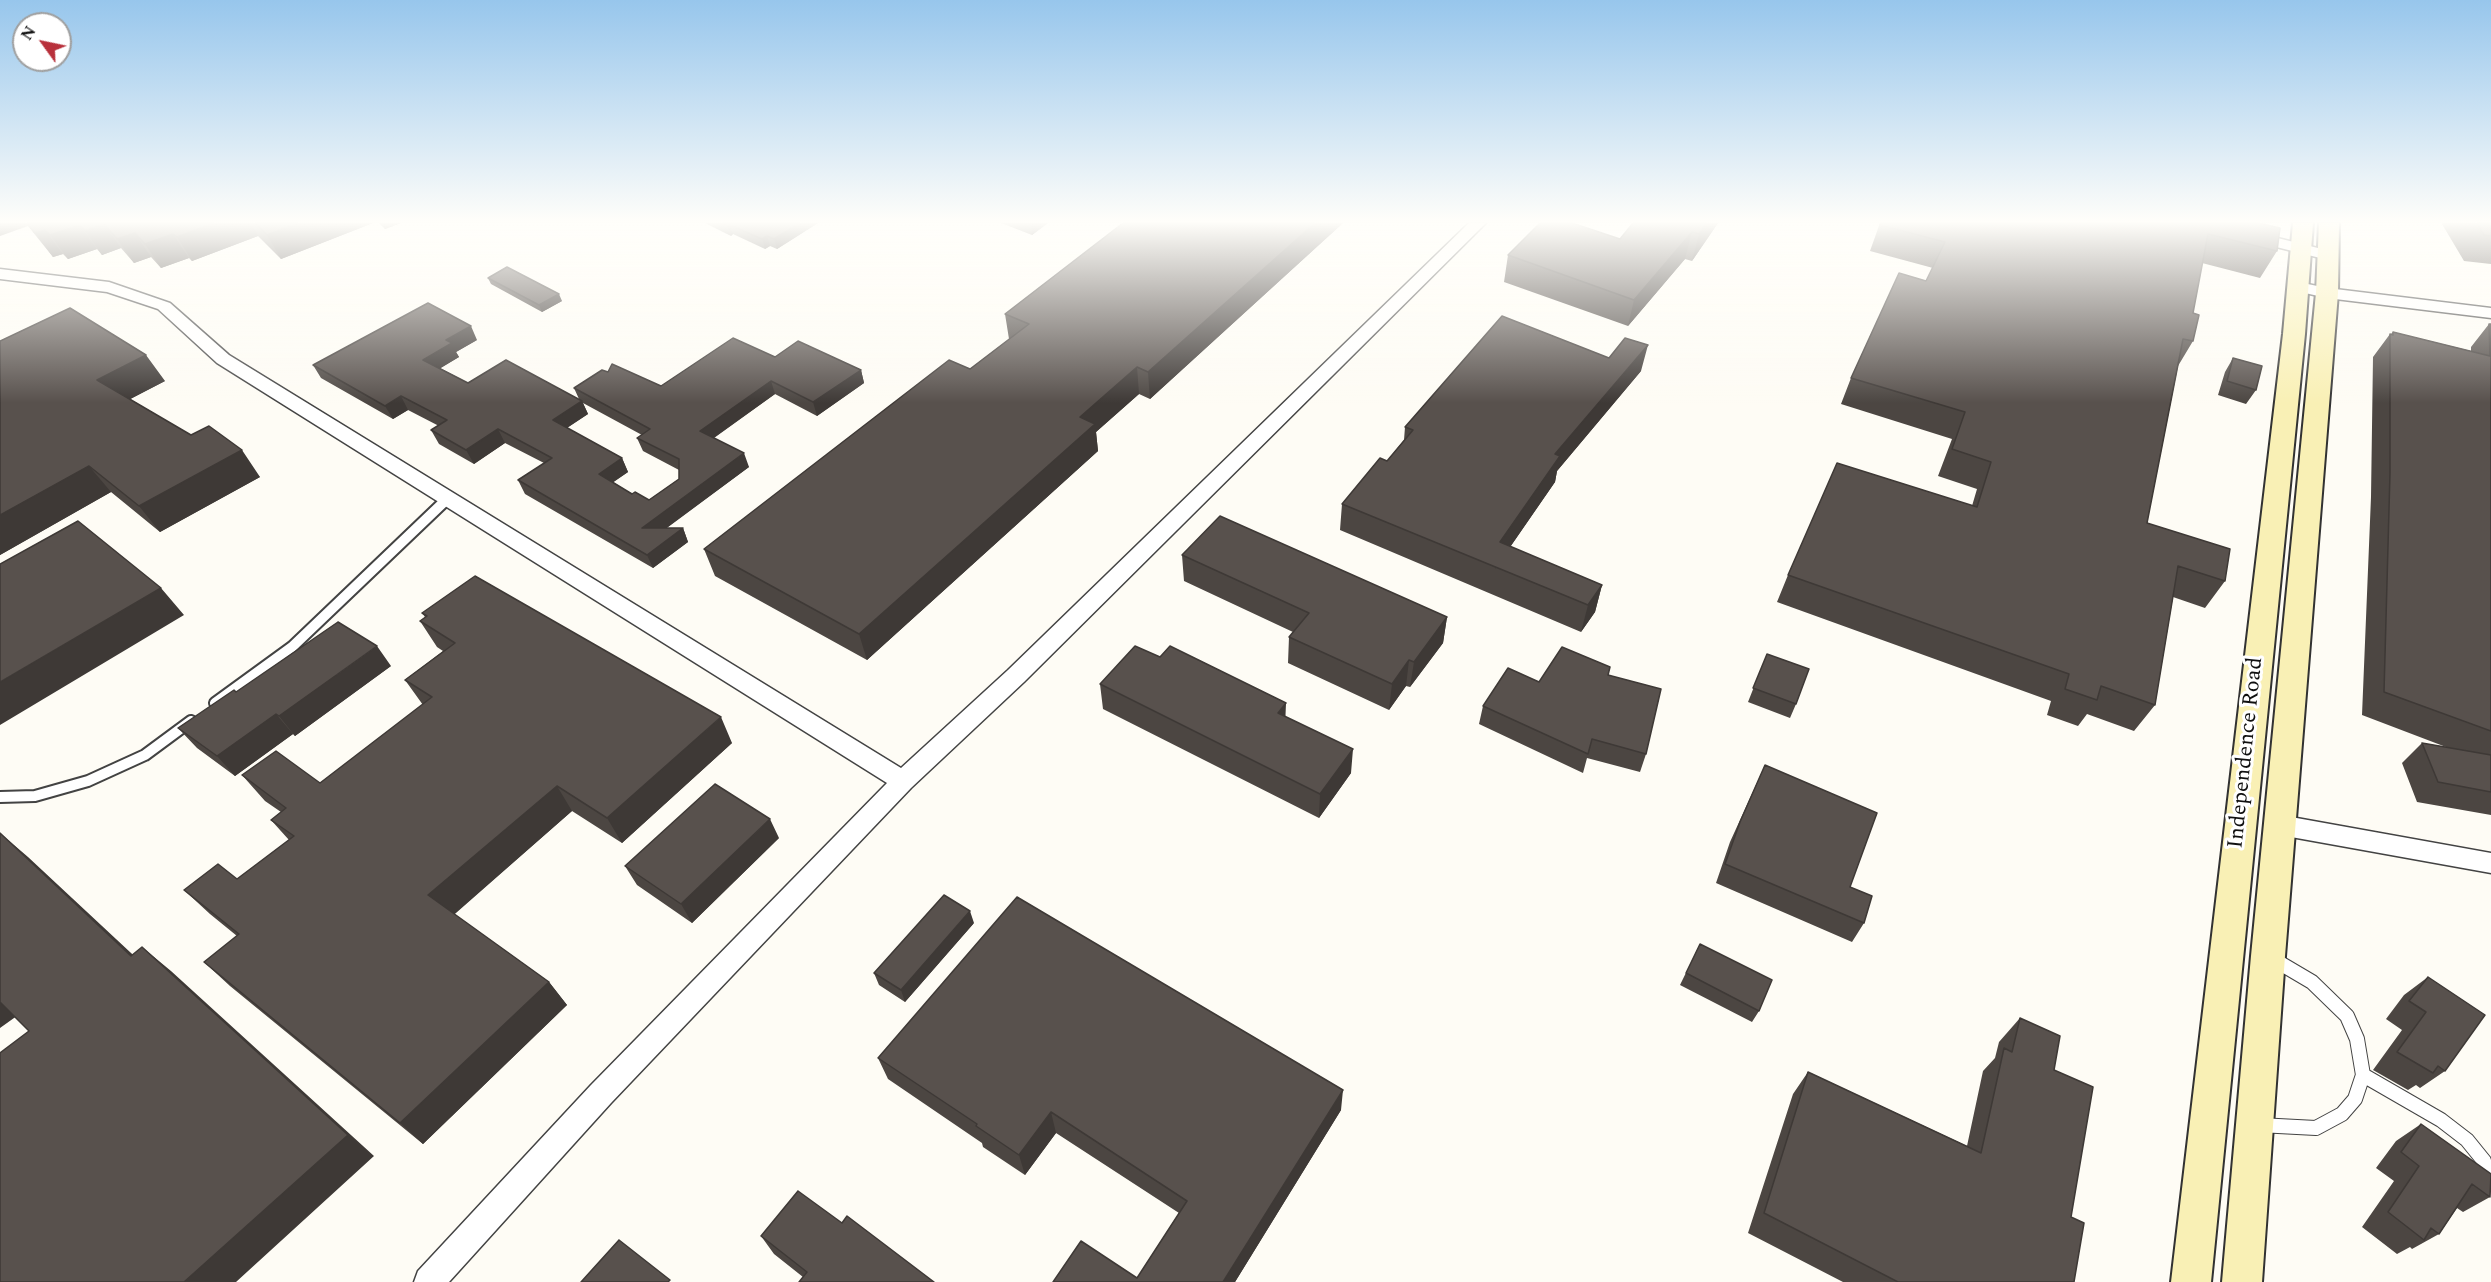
<!DOCTYPE html>
<style>
body{margin:0}
#map{position:relative;width:2491px;height:1282px;overflow:hidden;background:#fefcf5;font-family:Spectral,serif}
canvas{display:block}
.north{position:absolute;left:12px;top:12px;width:60px;height:60px;box-sizing:border-box;background:#fff;border:2px solid #9f9f9f;border-radius:50%;rotate:303deg;font-size:16px;font-weight:700;line-height:24px;text-align:center;color:#101010}
.north::after{content:'';display:block;margin:auto;width:21px;height:27px;background:#b8313c;clip-path:polygon(50% 0,100% 100%,50% 72%,0 100%)}
</style>
<div id="map">
<canvas width="2491" height="1282"></canvas>
<div class="north">N</div>
</div>
<script>
const g = document.querySelector('canvas').getContext('2d');
g.lineJoin = 'round';
const shape = rows => new Path2D(rows.map(r => 'M' + r).join(''));
function strokePath(path, color, width, dash) { g.strokeStyle = color; g.lineWidth = width; g.lineCap = dash ? 'butt' : 'round'; g.setLineDash(dash || []); g.stroke(path); }
function fillPath(path, color) { g.fillStyle = color; g.fill(path, 'evenodd'); }
function label(font, color, halo, rows, align = 'center') {
  g.font = font + ' Spectral,serif'; g.lineWidth = 6; g.setLineDash([]); g.textBaseline = 'middle'; g.strokeStyle = halo; g.fillStyle = color; for (const [text, x, y, turn = 0] of rows) {
    g.save(); g.translate(x, y); g.rotate((+turn || 0) * Math.PI / 180); g.textAlign = isNaN(turn) ? turn : align; if (halo) g.strokeText(text, 0, 0); g.fillText(text, 0, 0); g.restore();
  }
}
const laneFar2 = shape([
 [445,502,448,499]
]);
const laneFar1 = shape([
 [215,703,292,647,446,500],
 [0,797,35,796,88,781,145,755,191,721]
]);
const lane = shape([
 [2363,1075,2441,1120,2467,1140,2484,1161,2491,1184],
 [2259,1125,2316,1128,2342,1114,2355,1099,2363,1075,2357,1039,2347,1016,2312,982,2273,959]
]);
const street = shape([
 [1469,223,1486,223,1024,682,911,788,611,1103,449,1282,414,1282,418,1271,591,1085,887,783,217,363,158,309,107,292,0,279,0,269,109,282,170,303,229,355,901,768,1008,670,1469,223],
 [2190,223,2217,223,2334,252,2336,255,2328,260,2193,226,2190,223],
 [2298,282,2327,288,2491,308,2491,318,2327,298,2292,290,2290,287,2298,282],
 [2280,815,2491,853,2491,873,2280,835,2272,832,2268,825,2272,818,2280,815]
]);
const secondary = shape([
 [2293,223,2313,223,2305,334,2211,1282,2171,1282,2283,334,2293,223],
 [2319,223,2339,223,2338,293,2285,956,2262,1282,2222,1282,2251,956,2316,293,2319,223]
]);
strokePath(laneFar2, '#434343', 10);
strokePath(laneFar1, '#434343', 14);
strokePath(lane, '#434343', 16);
strokePath(street, '#434343', 3);
strokePath(secondary, '#323232', 4);
strokePath(laneFar2, '#fff', 8);
strokePath(laneFar1, '#fff', 10);
strokePath(lane, '#fff', 14);
fillPath(street, '#fff');
fillPath(secondary, '#f9f0b5');
fillPath(shape([
 [0,223,373,223,281,259,258,236,192,261,189,258,161,268,151,257,134,263,121,248,102,255,97,249,68,259,63,254,53,257,28,226],
 [379,223,401,223,385,229],
 [705,223,818,223,777,249,770,246,765,249,733,234,731,236],
 [1001,223,1048,223,1032,235],
 [1343,223,1150,399,1139,394,1096,432,1098,451,867,660,715,576,704,549,970,369,1009,339,1005,314],
 [1718,223,1692,261,1685,259,1628,326,1504,282,1508,255,1620,239],
 [1880,223,2259,223,2277,251,2260,278,2202,263,2193,313,2193,341,2178,366,2147,523,2225,581,2205,608,2173,597,2155,705,2134,731,2087,714,2078,726,2047,715,2051,701,1777,602,1788,575,1972,506,1977,489,1938,476,1952,439,1841,404,1851,378,1926,281,1933,268,1870,251],
 [2443,223,2491,223,2491,264,2464,261,2442,224],
 [488,278,562,301,542,312,491,284],
 [2489,324,2491,324,2491,815,2417,802,2402,763,2422,743,2446,747,2362,715,2371,497,2373,357,2390,334,2391,334,2393,332,2471,351,2471,347],
 [477,340,456,352,459,357,440,368,468,383,579,399,574,388,608,372,661,386,775,357,861,370,864,383,817,416,775,394,714,438,749,467,666,528,683,528,688,542,653,568,525,494,518,480,544,463,505,443,474,464,439,444,431,430,439,426,408,410,393,419,321,378,313,365],
 [583,403,642,435,637,438,643,451,679,470,679,479,649,500,632,494,613,482,628,472,622,458,567,428,588,414],
 [0,341,165,381,130,399,260,477,160,532,111,492,0,555],
 [2233,358,2256,390,2246,404,2218,395,2225,372],
 [1641,371,1557,471,1555,482,1510,547,1602,585,1595,612,1581,632,1340,530,1342,504,1387,461,1404,440,1405,427],
 [1182,555,1447,617,1443,643,1410,687,1406,686,1389,710,1288,663,1289,637,1293,632,1184,581],
 [422,613,732,743,622,843,572,811,454,914,549,982,567,1005,423,1144,230,986,204,962,237,936,210,914,184,890,237,879,289,840,271,820,281,812,265,801,242,775,320,783,423,705,405,680,443,651,437,647,420,621,425,617],
 [1767,654,1796,704,1790,718,1748,702],
 [391,666,295,736,293,734,235,776,197,748,178,728,236,692],
 [1608,675,1646,754,1640,772,1587,758,1583,773,1479,724,1483,706,1539,682],
 [1100,684,1285,716,1351,773,1319,818,1103,709],
 [1765,765,1850,887,1864,923,1852,942,1716,883,1730,842],
 [779,838,692,923,637,885,625,866],
 [974,923,905,1002,879,985,874,973],
 [1700,944,1759,1011,1752,1022,1680,985],
 [2428,977,2445,1071,2420,1088,2416,1085,2408,1090,2373,1070,2402,1030,2386,1019,2404,995],
 [2020,1018,2054,1070,2071,1217,2074,1282,1843,1282,1748,1233,1793,1094,1808,1072,1967,1146,1983,1071,1995,1058,1999,1042],
 [878,1058,1341,1110,1235,1282,1053,1282,1137,1278,1179,1213,1056,1133,1025,1175,983,1147,982,1143,888,1079],
 [2421,1124,2490,1197,2463,1212,2457,1208,2439,1234,2412,1249,2410,1247,2397,1254,2362,1227,2394,1181,2376,1168,2396,1141],
 [842,1223,803,1277,774,1254,761,1236]
]), '#4c4642');
fillPath(shape([
 [0,223,25,223,28,226,0,236],
 [214,223,251,223,258,236,192,261,177,237],
 [298,223,373,223,281,259,267,235],
 [382,223,401,223,385,229],
 [800,223,818,223,777,249,774,239],
 [1034,223,1048,223,1032,235,1031,225],
 [1315,223,1343,223,1150,399,1148,372],
 [1707,223,1718,223,1692,261,1699,234],
 [104,224,121,248,102,255,85,231],
 [80,225,97,249,68,259,50,235],
 [730,225,733,234,731,236,728,226],
 [45,230,63,254,53,257,35,233],
 [1692,232,1685,259,1628,326,1634,300],
 [135,233,151,257,134,263,117,239],
 [173,234,189,258,161,268,145,244],
 [767,236,770,246,765,249,762,239],
 [559,294,562,301,542,312,539,305],
 [471,326,477,340,456,352,459,357,431,374,423,360,446,340],
 [1648,345,1641,371,1557,471,1555,482,1495,569,1500,542,1555,454],
 [146,355,165,381,117,406,97,380],
 [1137,367,1139,394,1096,432,1098,451,867,660,859,634,1080,417],
 [861,370,864,383,817,416,813,402],
 [771,381,775,394,705,444,700,431],
 [401,396,408,410,393,419,385,406],
 [582,401,588,414,559,433,553,420],
 [498,429,505,443,474,464,466,450],
 [242,450,260,477,160,532,139,506],
 [744,453,749,467,648,542,642,528],
 [622,458,628,472,605,488,599,474],
 [89,466,111,492,0,555,0,515],
 [683,528,688,542,653,568,647,555],
 [1602,585,1595,612,1581,632,1588,605],
 [161,588,184,615,0,725,0,682],
 [1447,617,1443,643,1410,687,1414,662],
 [377,646,391,666,295,736,279,716],
 [1409,660,1406,686,1389,710,1392,684],
 [1286,703,1285,728,1278,713],
 [276,714,293,734,235,776,217,756],
 [721,717,732,743,622,843,607,818],
 [1353,749,1351,773,1319,818,1320,794],
 [557,786,572,811,448,920,428,895],
 [770,819,779,838,692,923,681,904],
 [0,833,28,857,160,980,131,956],
 [970,911,974,923,905,1002,901,990],
 [142,947,171,971,374,1156,236,1282,184,1282],
 [549,982,567,1005,423,1144,400,1123],
 [0,998,21,1013,0,1028],
 [1343,1090,1341,1110,1235,1282,1223,1282],
 [1051,1112,1056,1133,1025,1175,1019,1155]
]), '#3e3936');
const building = shape([
 [27,223,214,223,177,237,173,234,145,244,135,233,117,239,104,224,85,231,80,225,50,235,45,230,35,233,27,223],
 [255,223,298,223,267,235,255,223],
 [722,223,800,223,774,239,767,236,762,239,730,225,728,226,722,223],
 [1123,223,1315,223,1148,372,1137,367,1080,417,1095,424,859,634,704,549,949,360,970,369,1029,324,1005,314,1123,223],
 [1540,223,1572,223,1620,239,1633,223,1707,223,1699,234,1692,232,1634,300,1508,255,1540,223],
 [1880,223,2259,223,2280,228,2277,251,2208,234,2193,313,2199,315,2193,341,2183,339,2147,523,2230,549,2225,581,2178,566,2155,705,2101,686,2097,700,2065,689,2069,674,1788,575,1837,463,1977,507,1991,462,1952,449,1965,412,1851,378,1899,273,1926,281,1945,242,1880,225,1880,223],
 [2477,223,2491,223,2491,236,2484,235,2477,223],
 [507,267,559,294,539,305,488,278,507,267],
 [428,303,471,326,446,340,452,343,423,360,468,383,506,360,582,401,553,420,622,458,599,474,632,494,635,492,649,500,679,479,679,459,637,438,650,429,574,388,602,370,608,372,612,364,661,386,733,338,775,357,798,341,861,370,813,402,771,381,700,431,744,453,642,528,683,528,647,555,518,480,552,458,498,429,466,450,431,430,447,420,401,396,385,406,313,365,428,303],
 [70,308,146,355,97,380,191,435,209,426,242,450,139,506,89,466,0,515,0,341,70,308],
 [1502,316,1609,358,1625,338,1648,345,1555,454,1560,456,1500,542,1602,585,1588,605,1342,504,1380,458,1387,461,1413,430,1405,427,1502,316],
 [2489,324,2491,324,2491,731,2384,692,2390,473,2390,334,2393,335,2393,332,2490,356,2489,324],
 [2233,358,2262,366,2256,390,2227,381,2233,358],
 [1220,516,1447,617,1414,662,1409,660,1392,684,1289,637,1309,613,1182,555,1220,516],
 [78,521,161,588,0,682,0,564,78,521],
 [475,576,721,717,607,818,557,786,428,895,549,982,400,1123,204,962,239,934,184,890,218,864,237,879,294,836,271,820,286,808,242,775,276,751,320,783,432,697,405,680,455,643,420,621,427,616,422,613,475,576],
 [338,622,377,646,279,716,276,714,217,756,178,728,234,690,236,692,338,622],
 [1135,646,1160,657,1170,646,1286,703,1278,713,1353,749,1320,794,1100,684,1135,646],
 [1562,647,1610,667,1608,675,1661,689,1646,754,1592,739,1588,754,1483,706,1508,668,1539,682,1562,647],
 [1767,654,1809,669,1796,704,1753,688,1767,654],
 [2422,743,2491,755,2491,792,2438,782,2422,743],
 [1765,765,1877,813,1850,887,1872,896,1864,923,1725,864,1740,822,1765,765],
 [715,784,770,819,681,904,625,866,715,784],
 [0,833,131,956,142,947,348,1135,184,1282,0,1282,0,1053,29,1031,0,1002,0,833],
 [944,895,970,911,901,990,874,973,944,895],
 [1017,897,1343,1090,1223,1282,1053,1282,1081,1241,1137,1278,1187,1201,1051,1112,1019,1155,976,1126,977,1124,878,1058,1017,897],
 [1700,944,1772,980,1759,1011,1686,973,1700,944],
 [2428,977,2485,1015,2445,1071,2438,1066,2433,1073,2397,1052,2426,1012,2409,1001,2428,977],
 [2020,1018,2060,1036,2054,1070,2093,1087,2071,1217,2084,1223,2074,1282,1898,1282,1764,1213,1808,1072,1981,1153,2004,1048,2012,1052,2020,1018],
 [2421,1124,2491,1174,2490,1197,2472,1184,2439,1234,2431,1228,2424,1240,2388,1212,2419,1166,2401,1152,2421,1124],
 [798,1191,842,1223,847,1216,934,1282,799,1282,807,1272,761,1236,798,1191],
 [619,1240,670,1280,668,1282,581,1282,619,1240]
]);
fillPath(building, '#58514d');
strokePath(building, '#3e3936', 1.5);
const sky = g.createLinearGradient(0, 0, 0, 403);
sky.addColorStop(0, '#97c6ec');
sky.addColorStop(0.55, '#fffefa');
sky.addColorStop(1, '#fffefa00');
g.fillStyle = sky;
g.fillRect(0, 0, 2491, 403);
label('22px', '#101010', '#fff', [
 ["Independence Road",2247,753,-84]
]);
</script>
